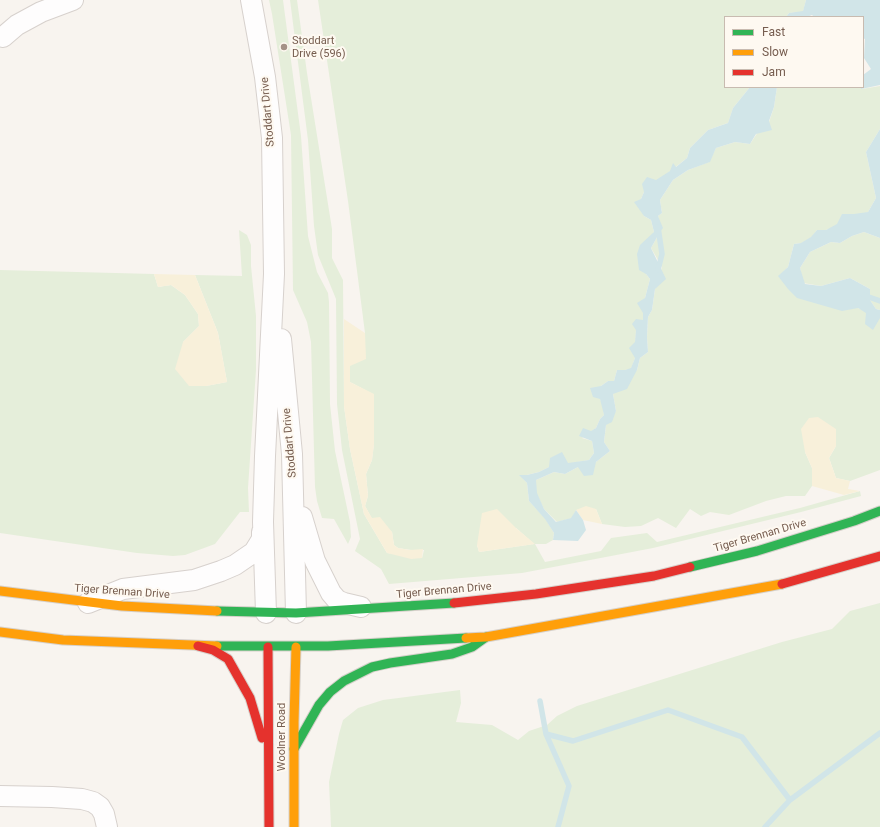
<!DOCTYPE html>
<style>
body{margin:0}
#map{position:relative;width:880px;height:827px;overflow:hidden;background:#f8f4ef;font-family:Roboto,sans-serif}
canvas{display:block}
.legend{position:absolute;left:724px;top:16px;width:140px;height:72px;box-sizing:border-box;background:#fef9f1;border:1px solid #c8bbb0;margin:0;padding:5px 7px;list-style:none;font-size:12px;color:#765d4f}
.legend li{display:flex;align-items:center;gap:8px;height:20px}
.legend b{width:20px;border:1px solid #c8bbb0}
</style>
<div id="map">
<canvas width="880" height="827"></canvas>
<ul class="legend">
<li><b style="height:5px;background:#30b455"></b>Fast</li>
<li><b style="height:5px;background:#ff9f0a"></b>Slow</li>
<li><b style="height:5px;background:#e5322d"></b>Jam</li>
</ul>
</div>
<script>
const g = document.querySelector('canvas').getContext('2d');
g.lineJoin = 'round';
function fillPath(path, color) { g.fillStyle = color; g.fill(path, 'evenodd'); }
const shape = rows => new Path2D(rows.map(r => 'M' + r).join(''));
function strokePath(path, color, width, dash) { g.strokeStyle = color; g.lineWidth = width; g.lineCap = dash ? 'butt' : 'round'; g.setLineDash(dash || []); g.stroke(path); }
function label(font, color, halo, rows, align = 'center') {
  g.font = font + ' Roboto,sans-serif'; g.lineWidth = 4; g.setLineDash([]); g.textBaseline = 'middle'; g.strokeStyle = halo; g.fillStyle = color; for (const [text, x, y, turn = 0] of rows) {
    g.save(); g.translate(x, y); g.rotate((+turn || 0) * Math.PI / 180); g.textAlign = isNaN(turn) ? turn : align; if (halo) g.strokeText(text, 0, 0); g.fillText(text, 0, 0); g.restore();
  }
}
fillPath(shape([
 [269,0,283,0,301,136,308,236,317,272,328,293,329,302,330,404,335,451,350,522,351,537,348,544,334,519,322,518,317,501,315,487,311,342,307,322,293,290,291,135,272,14],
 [290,0,297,0,307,73,332,229,332,258,343,280,344,406,350,449,364,514,387,553,422,558,424,550,411,550,398,548,394,545,392,532,372,519,365,506,368,496,366,474,372,460,374,444,373,423,365,390,350,382,349,366,365,333,348,201,318,0,806,0,803,12,789,13,786,17,725,17,725,87,750,87,733,108,728,123,708,130,690,148,687,158,644,192,641,199,644,216,651,220,654,232,646,274,650,279,645,298,643,321,636,330,635,358,631,369,625,370,617,370,614,381,608,381,601,386,600,398,603,407,604,415,600,419,596,428,582,438,592,441,594,453,589,460,549,467,539,472,527,475,520,475,527,483,529,501,545,518,554,533,553,540,546,544,535,544,545,562,601,551,611,538,647,533,657,542,800,508,860,491,861,496,801,512,653,548,522,573,389,584,381,569,355,551,360,539,342,450,337,404,336,299,318,255,314,226,308,140],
 [516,528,534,544,479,552,477,545],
 [880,86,880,129,866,152,876,198,868,212,826,230,817,230,812,237,802,243,794,244,788,267,779,277,858,308,880,318,880,470,850,481,836,478,829,458,836,446,805,452,812,468,812,486,805,496,786,496,766,501,729,515,710,512,701,516,690,509,676,528,658,518,641,526,625,527,602,524,596,509,576,510,572,518,557,522,544,509,536,493,536,480,554,472,565,474,578,467,596,462,610,451,604,442,606,425,616,411,613,394,637,370,640,358,648,352,647,337,648,317,652,310,655,289,662,267,651,248,660,232,658,216,662,213,660,200,673,180,688,170,709,162,716,148,735,142,750,144,758,132,769,122,774,107,777,87,862,87,862,89],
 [239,230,247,235,251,245,251,266,256,316,256,370,248,488,249,512,240,512,215,544,185,555,173,556,137,553,0,533,0,270,154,274,158,287,171,285,185,295,198,314,199,326,183,342,206,386,227,382,218,333,195,275,242,276],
 [864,232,880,238,880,310,876,309,870,300,870,289,850,278,821,286,803,283,800,268,810,252,831,242,840,243,852,236],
 [880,603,880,827,331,827,329,782,339,734,343,720,358,708,383,700,460,690,461,703,456,722,492,725,518,740,529,731,547,725,557,716,577,706,782,642,832,629,850,611]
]), '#e5eeda');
fillPath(shape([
 [154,274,195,275,218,333,227,382,206,386,189,386,175,369,183,342,199,326,198,314,185,295,171,285,158,287],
 [344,319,365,333,366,359,350,366,350,382,374,394,374,444,372,460,366,474,368,496,365,506,372,518,380,517,392,532,394,545,398,548,410,550,423,549,422,558,411,559,387,553,364,514,350,449,344,406],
 [818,417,836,429,836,446,829,458,836,478,850,481,848,489,860,491,844,495,812,486,812,468,805,452,801,429,809,418],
 [586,506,596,509,602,524,583,520,576,510],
 [497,509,516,528,535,544,479,552,477,545,482,513]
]), '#f8f0da');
fillPath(shape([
 [806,0,880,0,880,85,861,89,861,87,863,87,863,75,871,69,864,58,865,39,863,38,863,17,814,17,812,15,807,17,786,17,789,13,803,11],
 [750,87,777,87,774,107,769,121,772,130,756,134,750,144,735,142,716,148,710,162,688,170,673,180,660,200,662,213,658,216,663,228,660,232,651,248,666,279,655,289,652,310,648,317,647,337,648,352,640,358,637,370,627,389,613,394,616,411,612,422,606,425,604,442,610,451,596,462,593,475,584,476,578,467,565,474,554,472,536,480,537,493,544,509,556,522,571,518,576,510,583,520,586,530,578,541,553,540,554,533,545,519,529,501,527,483,519,475,527,475,539,472,549,467,550,458,562,452,568,463,589,460,594,453,592,441,579,436,583,428,591,431,596,428,600,419,604,415,600,399,593,397,590,388,601,386,608,381,614,381,617,370,625,370,631,368,635,358,629,348,635,342,636,330,632,324,636,319,643,320,643,313,637,303,645,298,650,279,646,274,639,270,637,254,640,245,654,232,651,220,644,216,634,202,641,199,644,192,642,184,647,177,656,180,670,171,673,163,676,167,687,158,690,148,708,130,728,123,733,108],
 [880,129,880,238,864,232,852,236,840,243,831,242,810,252,800,268,805,284,821,286,850,278,870,289,870,300,876,309,880,310,880,318,873,330,865,324,866,313,858,308,842,311,797,298,788,289,778,276,788,267,794,244,801,243,811,237,817,230,826,230,837,224,842,214,854,214,868,212,876,198,866,152]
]), '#d1e5e8');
strokePath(shape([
 [658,270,662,254,658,227],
 [863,295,880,301],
 [540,701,546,734,569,786,558,827],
 [546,734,573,741,668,710,742,737,790,800],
 [765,827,790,800,880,733]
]), '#d1e5e8', 5.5);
const street = shape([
 [251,0,265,77,272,138,274,274,265,456,263,522,266,613],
 [3,37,17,25,41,12,73,0],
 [281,339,292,454,296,613],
 [302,517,315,561,331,593,337,600,344,603,361,607],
 [88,603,123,589,194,580,221,571,235,565,254,552,262,539,262,532],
 [0,796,52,797,82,799,93,802,100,807,104,814,107,827]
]);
const fast = shape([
 [690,567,757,551,854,521,880,511],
 [217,611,296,613,454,603],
 [217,646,328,646,466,638],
 [294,749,319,705,330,692,344,681,372,667,390,663,452,654,472,647,486,637]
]);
const slow = shape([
 [0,591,122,606,217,611],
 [0,632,63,640,217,646],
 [466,638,486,637,782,584],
 [294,827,294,722,296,647]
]);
const jam = shape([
 [782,584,880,556],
 [454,603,536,594,654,576,690,567],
 [198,646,213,650,228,659,250,698,262,738],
 [268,647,269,827]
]);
strokePath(street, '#d7d1cd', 22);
strokePath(fast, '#d6d0ca', 11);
strokePath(slow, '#d6d0ca', 11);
strokePath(jam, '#d6d0ca', 11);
strokePath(street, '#fefdfd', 20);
strokePath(fast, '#30b455', 9);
strokePath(slow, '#ff9f0a', 9);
strokePath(jam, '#e5322d', 9);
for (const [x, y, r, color] of [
 [284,47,4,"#a49287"]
]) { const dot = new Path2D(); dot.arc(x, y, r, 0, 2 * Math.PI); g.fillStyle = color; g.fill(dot); strokePath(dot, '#fef9f1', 1.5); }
label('11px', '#765d4f', '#fef9f1', [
 ["Stoddart",292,41],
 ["Drive (596)",292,54]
], 'left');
label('11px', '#765d4f', '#fef9f1', [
 ["Stoddart Drive",268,112,-95],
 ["Stoddart Drive",290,443,-95],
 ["Tiger Brennan Drive",760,536,-16],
 ["Tiger Brennan Drive",444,591,-5],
 ["Tiger Brennan Drive",122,592,4],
 ["Woolner Road",282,737,-90]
]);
</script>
